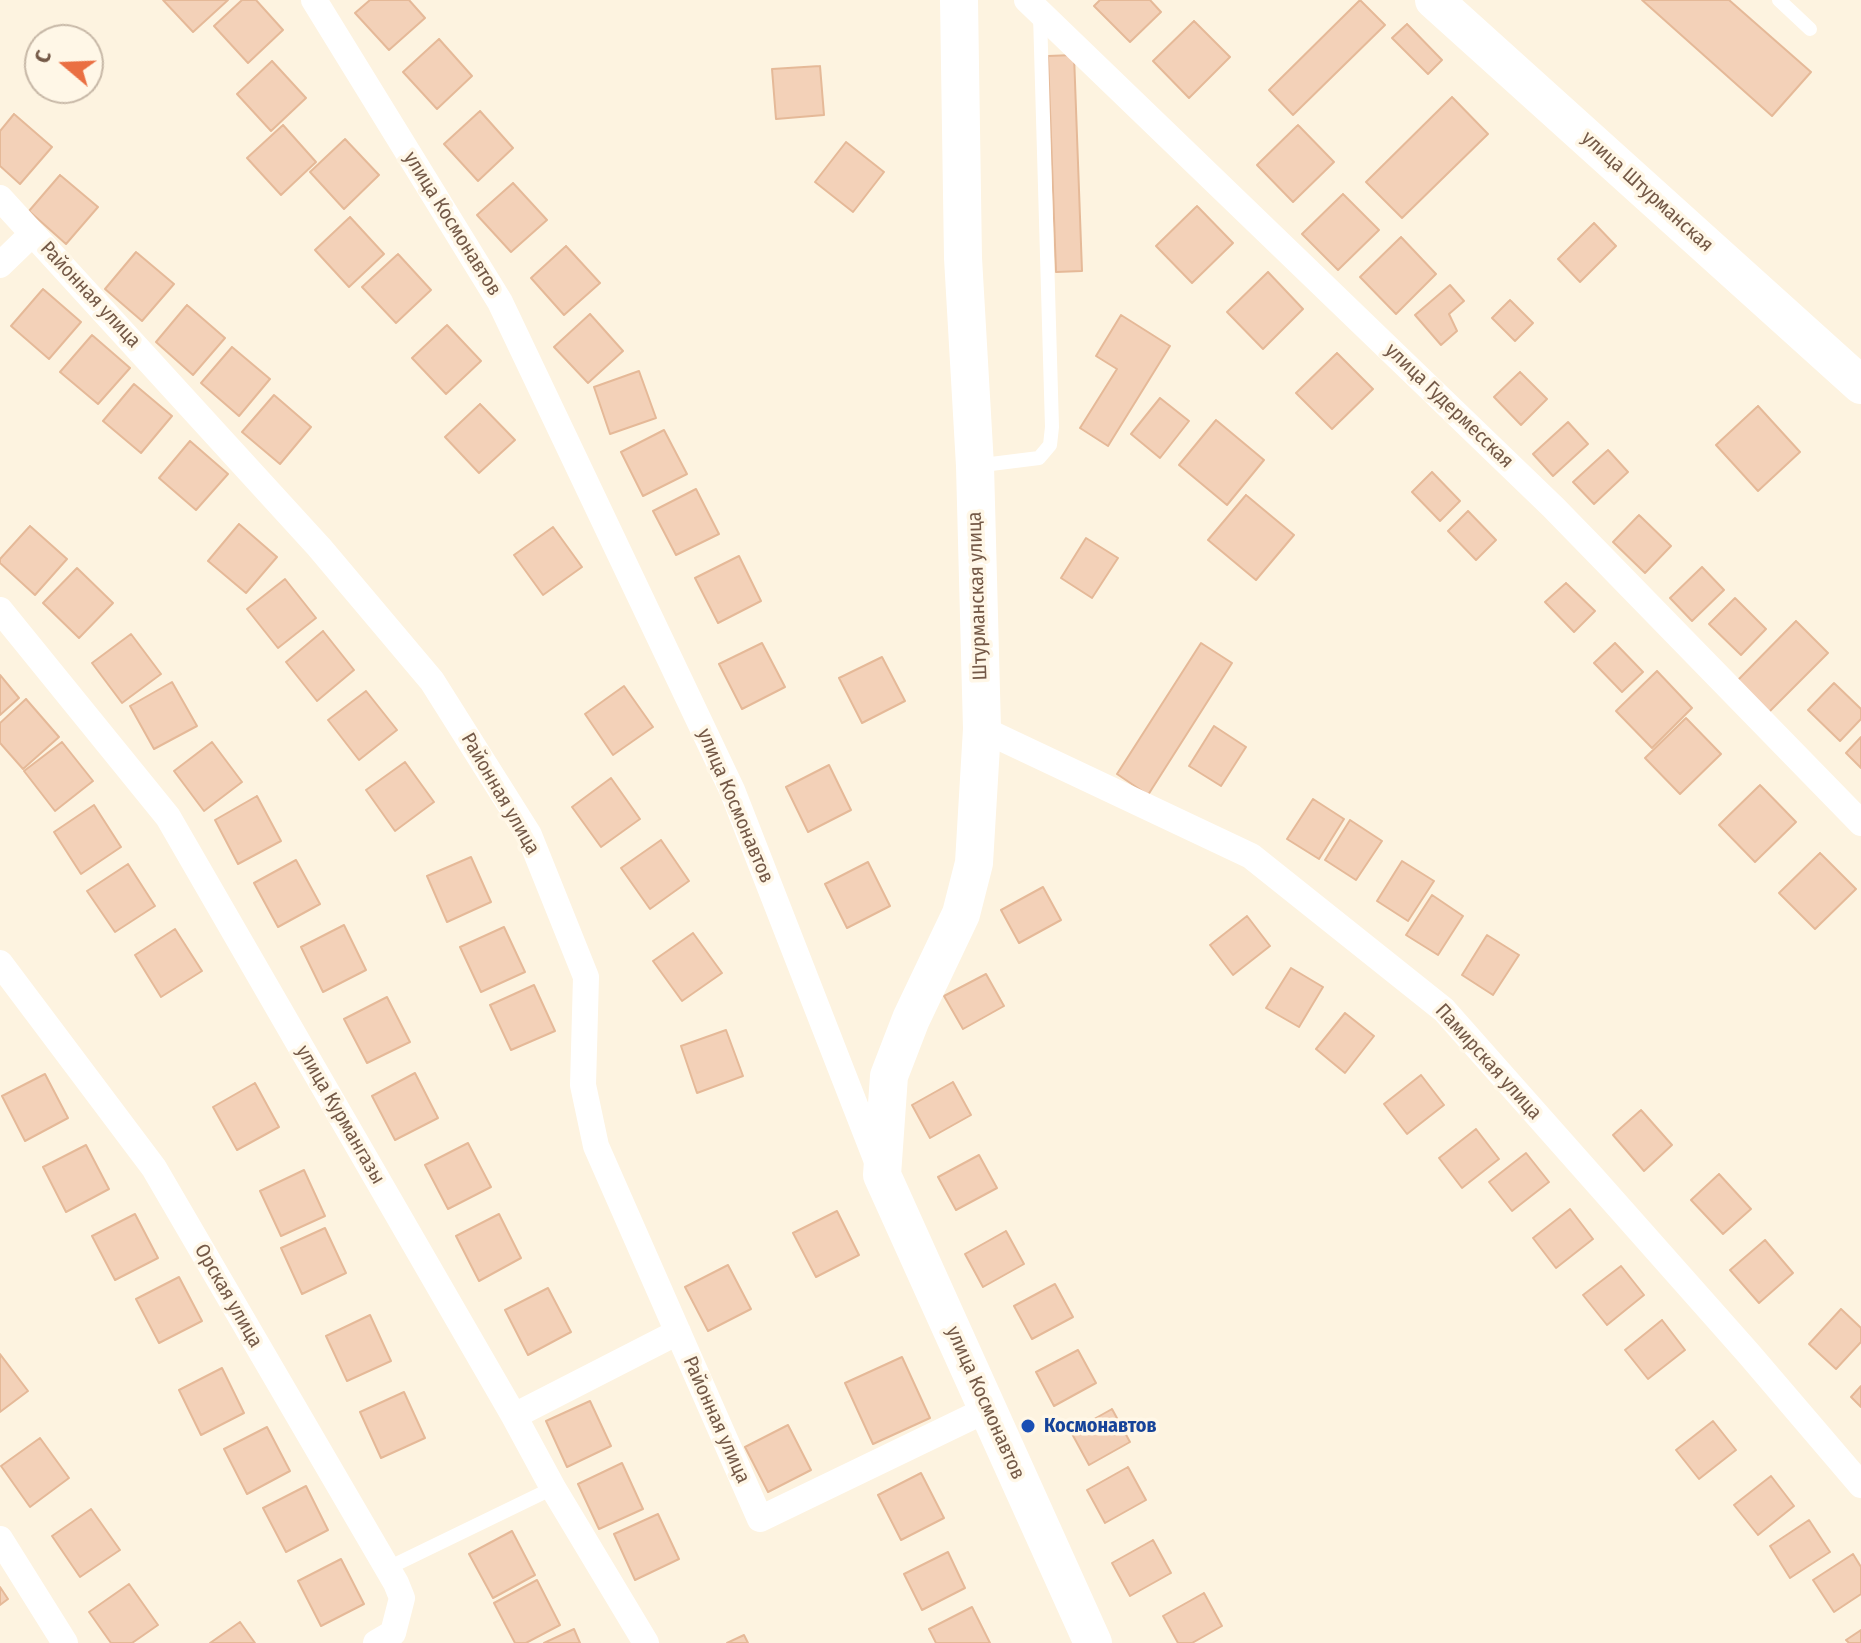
<!DOCTYPE html>
<meta charset="utf-8">
<style>
body{margin:0}
#map{position:relative;width:1861px;height:1643px;overflow:hidden;background:#fdf3e0;font-family:"Fira Sans Condensed",sans-serif}
canvas{display:block}
.north{position:absolute;left:24px;top:24px;width:80px;height:80px;box-sizing:border-box;background:#fff7e7;border:2px solid #c7b8a7;border-radius:50%;rotate:289deg;font-size:22px;font-weight:700;line-height:32px;text-align:center;color:#745947}
.north::after{content:'';display:block;margin:auto;width:28px;height:36px;background:#ea6f42;clip-path:polygon(50% 0,100% 100%,50% 72%,0 100%)}
</style>
<div id="map">
<canvas width="1861" height="1643"></canvas>
<div class="north">С</div>
</div>
<script>
const g = document.querySelector('canvas').getContext('2d');
g.lineJoin = 'round';
function fillPath(path, color) { g.fillStyle = color; g.fill(path, 'evenodd'); }
const shape = rows => new Path2D(rows.map(r => 'M' + r).join(''));
function strokePath(path, color, width, dash) { g.strokeStyle = color; g.lineWidth = width; g.lineCap = dash ? 'butt' : 'round'; g.setLineDash(dash || []); g.stroke(path); }
function label(font, color, halo, rows, align = 'center') {
  g.font = font + ' "Fira Sans Condensed",sans-serif'; g.lineWidth = 7; g.setLineDash([]); g.textBaseline = 'middle'; g.strokeStyle = halo; g.fillStyle = color; for (const [text, x, y, turn = 0] of rows) {
    g.save(); g.translate(x, y); g.rotate((+turn || 0) * Math.PI / 180); g.textAlign = isNaN(turn) ? turn : align; if (halo) g.strokeText(text, 0, 0); g.fillText(text, 0, 0); g.restore();
  }
}
const building = shape([
 [163,0,228,0,193,32,163,0],
 [242,0,256,0,283,30,248,63,214,26,242,0],
 [370,0,409,0,425,18,389,50,355,13,370,0],
 [1100,0,1150,0,1161,12,1130,42,1094,6,1100,0],
 [1360,0,1385,25,1293,115,1269,90,1360,0],
 [1642,0,1729,0,1811,72,1772,116,1642,0],
 [1194,21,1230,57,1189,98,1153,61,1194,21],
 [1407,24,1442,60,1428,74,1392,38,1407,24],
 [439,39,472,76,437,109,403,72,439,39],
 [1074,55,1082,271,1056,272,1048,56,1074,55],
 [272,61,306,98,271,131,237,94,272,61],
 [820,66,824,115,776,119,772,69,820,66],
 [1452,97,1488,134,1402,218,1366,182,1452,97],
 [480,111,513,148,478,181,444,144,480,111],
 [14,114,52,147,20,184,0,166,0,131,14,114],
 [283,125,316,162,281,195,247,158,283,125],
 [1298,125,1334,162,1293,202,1257,165,1298,125],
 [345,139,379,175,344,209,310,172,345,139],
 [846,142,884,172,853,212,815,182,846,142],
 [60,175,98,207,66,244,29,211,60,175],
 [513,183,547,220,511,252,477,215,513,183],
 [1343,194,1379,230,1338,270,1302,234,1343,194],
 [1197,206,1233,243,1192,283,1156,246,1197,206],
 [350,217,384,254,349,287,315,250,350,217],
 [1594,223,1616,246,1580,282,1558,259,1594,223],
 [1401,237,1436,274,1396,314,1360,277,1401,237],
 [566,246,600,283,564,315,531,278,566,246],
 [136,252,174,284,142,321,105,289,136,252],
 [398,254,431,290,396,323,362,287,398,254],
 [1268,272,1303,309,1263,349,1227,312,1268,272],
 [1450,285,1464,301,1449,314,1457,331,1441,345,1415,315,1450,285],
 [43,289,81,322,49,359,11,326,43,289],
 [1510,300,1533,323,1515,341,1492,318,1510,300],
 [187,305,225,338,193,375,156,342,187,305],
 [590,314,623,351,588,383,554,347,590,314],
 [1121,315,1170,346,1108,446,1080,428,1117,369,1096,356,1121,315],
 [447,325,481,361,446,394,412,358,447,325],
 [92,335,130,368,98,404,60,372,92,335],
 [232,347,270,379,239,416,201,383,232,347],
 [1337,353,1373,389,1332,429,1296,393,1337,353],
 [639,371,656,418,610,434,594,387,639,371],
 [1520,372,1547,399,1521,425,1494,397,1520,372],
 [134,384,172,416,141,453,103,421,134,384],
 [274,395,311,427,280,464,242,432,274,395],
 [1160,398,1189,421,1160,458,1131,434,1160,398],
 [480,404,515,440,479,473,445,437,480,404],
 [1758,406,1800,452,1758,491,1716,445,1758,406],
 [1216,420,1264,460,1227,505,1179,465,1216,420],
 [1568,422,1588,444,1553,476,1533,454,1568,422],
 [664,430,687,474,643,496,621,452,664,430],
 [190,441,228,474,196,510,159,478,190,441],
 [1608,450,1628,472,1594,504,1573,482,1608,450],
 [1432,472,1460,501,1440,521,1412,492,1432,472],
 [696,489,719,534,676,555,653,511,696,489],
 [1246,495,1294,535,1256,580,1208,540,1246,495],
 [1468,511,1496,540,1476,560,1448,531,1468,511],
 [1639,515,1671,546,1645,573,1613,542,1639,515],
 [239,524,277,557,246,593,208,561,239,524],
 [30,526,67,559,35,595,0,563,0,559,30,526],
 [553,527,582,567,543,595,514,555,553,527],
 [1086,538,1118,558,1092,598,1061,578,1086,538],
 [739,556,761,601,718,623,695,578,739,556],
 [1702,567,1724,590,1692,621,1670,598,1702,567],
 [77,568,113,603,79,638,43,603,77,568],
 [285,579,316,618,278,648,247,609,285,579],
 [1566,583,1595,611,1574,632,1545,602,1566,583],
 [1735,598,1766,629,1741,655,1709,624,1735,598],
 [1796,621,1828,653,1769,712,1737,681,1796,621],
 [323,631,354,670,317,701,286,662,323,631],
 [131,634,161,674,122,703,92,663,131,634],
 [762,643,785,687,742,709,719,664,762,643],
 [1201,643,1232,663,1148,795,1117,774,1201,643],
 [1615,643,1643,672,1622,692,1594,663,1615,643],
 [882,657,905,701,862,723,839,678,882,657],
 [1657,671,1692,708,1652,748,1616,711,1657,671],
 [0,675,19,698,0,715,0,675],
 [172,682,197,726,154,749,130,706,172,682],
 [1834,683,1861,709,1861,719,1840,741,1808,710,1834,683],
 [624,686,653,727,613,755,585,714,624,686],
 [366,691,397,730,359,760,328,720,366,691],
 [26,699,59,737,23,769,0,743,0,723,26,699],
 [1686,718,1721,754,1680,794,1645,758,1686,718],
 [1214,726,1246,747,1221,786,1189,766,1214,726],
 [1861,737,1861,768,1846,753,1861,737],
 [62,742,93,781,55,811,24,771,62,742],
 [212,742,242,782,204,811,174,771,212,742],
 [405,762,434,802,395,831,366,790,405,762],
 [829,765,851,810,808,832,786,787,829,765],
 [611,778,640,819,601,847,572,807,611,778],
 [1760,785,1796,822,1755,862,1719,825,1760,785],
 [257,796,281,841,238,864,215,820,257,796],
 [1313,799,1344,819,1319,859,1287,839,1313,799],
 [94,805,121,847,81,874,54,832,94,805],
 [1350,820,1382,841,1356,880,1325,860,1350,820],
 [661,840,689,881,650,909,621,868,661,840],
 [1820,853,1856,889,1815,929,1779,893,1820,853],
 [471,857,491,902,447,922,427,876,471,857],
 [296,860,320,904,278,927,254,883,296,860],
 [1402,861,1434,881,1408,921,1377,901,1402,861],
 [868,862,890,906,847,928,825,884,868,862],
 [128,864,155,906,115,932,87,891,128,864],
 [1043,887,1061,920,1019,943,1001,910,1043,887],
 [1432,895,1463,916,1438,955,1406,935,1432,895],
 [1247,916,1270,946,1233,975,1210,945,1247,916],
 [344,925,366,970,323,992,301,947,344,925],
 [504,927,525,972,481,992,460,947,504,927],
 [175,929,202,971,161,997,135,955,175,929],
 [693,933,722,973,682,1001,653,961,693,933],
 [1487,935,1519,955,1493,995,1462,975,1487,935],
 [1291,968,1323,987,1299,1027,1266,1008,1291,968],
 [986,974,1004,1006,963,1029,944,996,986,974],
 [534,985,555,1031,511,1050,490,1005,534,985],
 [387,997,410,1042,367,1063,344,1019,387,997],
 [1345,1013,1374,1036,1345,1073,1316,1049,1345,1013],
 [726,1030,743,1076,697,1093,681,1046,726,1030],
 [415,1073,438,1118,395,1140,372,1096,415,1073],
 [45,1074,68,1118,25,1141,2,1096,45,1074],
 [1421,1075,1444,1105,1407,1134,1384,1104,1421,1075],
 [953,1082,971,1115,930,1138,912,1105,953,1082],
 [255,1083,279,1127,237,1150,213,1107,255,1083],
 [1641,1110,1672,1145,1644,1171,1613,1135,1641,1110],
 [1476,1129,1499,1159,1462,1188,1439,1158,1476,1129],
 [468,1143,491,1187,448,1209,425,1165,468,1143],
 [86,1145,109,1189,66,1212,43,1167,86,1145],
 [1526,1153,1549,1182,1512,1211,1489,1182,1526,1153],
 [979,1155,997,1188,956,1210,938,1177,979,1155],
 [304,1170,325,1216,281,1236,260,1191,304,1170],
 [1719,1174,1751,1209,1723,1234,1691,1200,1719,1174],
 [1570,1209,1593,1239,1556,1268,1533,1238,1570,1209],
 [837,1211,859,1255,816,1277,793,1233,837,1211],
 [135,1214,158,1258,115,1280,92,1236,135,1214],
 [499,1214,521,1258,479,1281,456,1236,499,1214],
 [325,1228,346,1273,302,1294,281,1248,325,1228],
 [1006,1231,1024,1264,983,1287,965,1254,1006,1231],
 [1765,1240,1793,1273,1759,1303,1730,1270,1765,1240],
 [728,1265,751,1309,708,1331,685,1287,728,1265],
 [1621,1266,1644,1295,1607,1325,1583,1295,1621,1266],
 [179,1277,202,1321,159,1343,136,1299,179,1277],
 [1055,1284,1073,1317,1032,1339,1014,1306,1055,1284],
 [548,1288,571,1332,528,1355,505,1310,548,1288],
 [1841,1309,1861,1328,1861,1342,1836,1369,1809,1344,1841,1309],
 [370,1315,391,1361,347,1381,326,1336,370,1315],
 [1662,1320,1685,1350,1648,1379,1625,1350,1662,1320],
 [1078,1350,1096,1383,1054,1406,1036,1372,1078,1350],
 [0,1354,28,1391,0,1412,0,1354],
 [902,1357,930,1418,873,1444,845,1383,902,1357],
 [222,1368,244,1413,201,1435,179,1390,222,1368],
 [1861,1386,1861,1407,1851,1397,1861,1386],
 [404,1392,425,1438,381,1458,360,1412,404,1392],
 [590,1401,611,1446,567,1467,546,1421,590,1401],
 [1112,1409,1130,1442,1089,1465,1071,1432,1112,1409],
 [1713,1421,1736,1450,1699,1479,1676,1450,1713,1421],
 [788,1425,811,1470,768,1492,745,1447,788,1425],
 [267,1427,290,1471,247,1494,224,1449,267,1427],
 [40,1438,69,1478,30,1507,1,1466,40,1438],
 [622,1463,643,1509,599,1529,578,1484,622,1463],
 [1128,1467,1146,1500,1105,1523,1087,1490,1128,1467],
 [921,1473,944,1518,901,1540,878,1495,921,1473],
 [1771,1476,1794,1506,1758,1535,1734,1505,1771,1476],
 [306,1486,328,1530,286,1552,263,1508,306,1486],
 [91,1509,120,1550,80,1577,52,1536,91,1509],
 [658,1514,679,1559,635,1580,614,1534,658,1514],
 [1809,1520,1830,1552,1790,1578,1770,1546,1809,1520],
 [512,1531,535,1575,493,1598,469,1554,512,1531],
 [1153,1540,1171,1573,1130,1596,1112,1563,1153,1540],
 [948,1552,965,1588,922,1610,904,1574,948,1552],
 [1853,1554,1861,1567,1861,1594,1834,1612,1813,1580,1853,1554],
 [341,1559,364,1604,321,1626,298,1581,341,1559],
 [537,1580,560,1625,526,1643,515,1643,494,1603,537,1580],
 [129,1584,158,1625,132,1643,111,1643,89,1612,129,1584],
 [0,1587,8,1599,0,1605,0,1587],
 [1204,1593,1222,1626,1192,1643,1178,1643,1163,1616,1204,1593],
 [972,1607,990,1643,936,1643,929,1629,972,1607],
 [240,1622,255,1643,210,1643,240,1622],
 [574,1629,580,1643,544,1643,574,1629],
 [1861,1630,1861,1643,1849,1643,1846,1640,1861,1630],
 [744,1635,748,1643,727,1643,744,1635]
]);
fillPath(building, '#f3d1b8');
strokePath(building, '#e5b998', 2);
strokePath(shape([
 [1779,0,1810,29],
 [975,466,1039,458,1050,445,1052,427,1040,15],
 [388,1568,553,1488]
]), '#fff', 14);
strokePath(shape([
 [314,0,500,302,732,790,878,1164],
 [1027,0,1553,507,1861,823],
 [0,198,319,547,432,681,529,835,586,977,583,1085,596,1146,760,1519,988,1409],
 [0,265,32,234],
 [0,610,168,817,514,1416,553,1488,646,1643],
 [982,729,1251,856,1444,1010,1749,1354,1861,1485],
 [0,963,154,1168,396,1583,402,1598,393,1633,376,1643],
 [514,1416,678,1332],
 [0,1539,65,1643]
]), '#fff', 26);
strokePath(shape([
 [959,0,963,258,975,466,982,729,974,863,961,914,911,1019,889,1076,882,1175,1093,1643],
 [1434,0,1861,385]
]), '#fff', 38);
for (const [x, y, r, color] of [
 [1028,1426,8,"#1a4fb4"]
]) { const dot = new Path2D(); dot.arc(x, y, r, 0, 2 * Math.PI); g.fillStyle = color; g.fill(dot); strokePath(dot, '#fff7e7', 3); }
label('20px', '#745947', '#fff7e7', [
 ["улица Штурманская",1647,192,42],
 ["улица Космонавтов",452,224,58],
 ["Районная улица",90,295,47],
 ["улица Гудермесская",1449,406,44],
 ["Штурманская улица",978,596,-92],
 ["Районная улица",500,794,60],
 ["улица Космонавтов",735,806,67],
 ["Памирская улица",1488,1062,48],
 ["улица Курмангазы",340,1115,60],
 ["Орская улица",228,1296,60],
 ["улица Космонавтов",985,1403,66],
 ["Районная улица",716,1420,66]
]);
label('bold 20px', '#164399', '#fff7e7', [
 ["Космонавтов",1044,1426]
], 'left');
</script>
